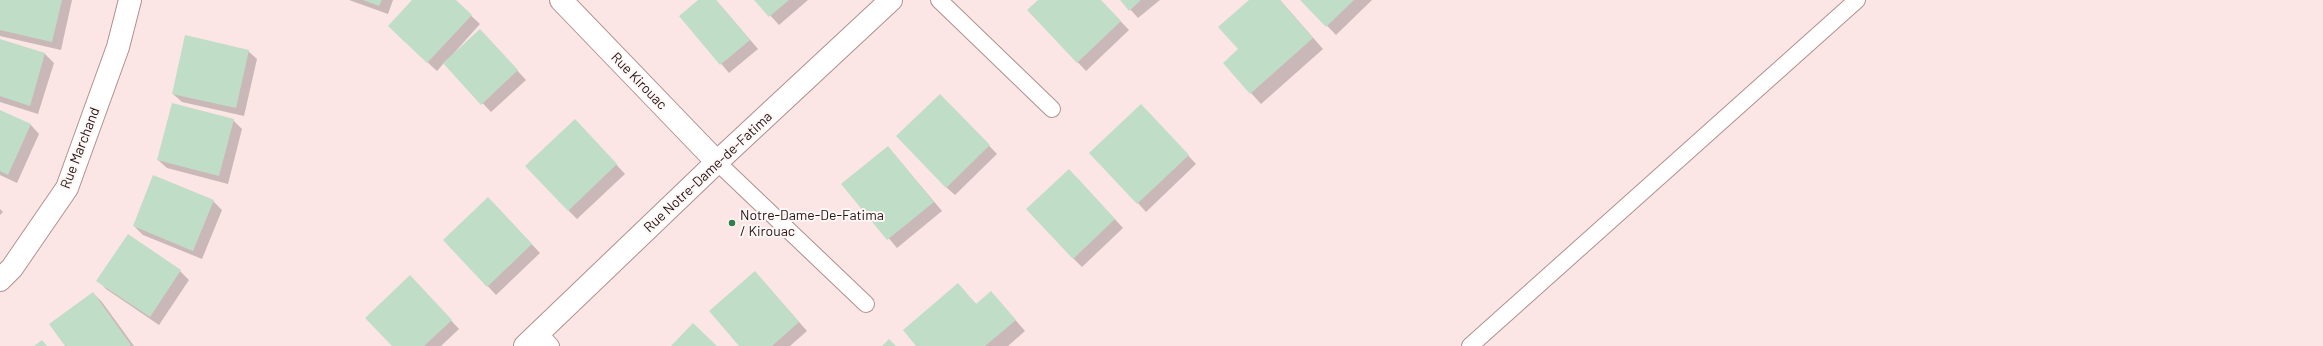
<!DOCTYPE html>
<style>
body{margin:0}
canvas{display:block;background:#fce5e5}
</style>
<canvas width="2323" height="346"></canvas>
<script>
const g = document.querySelector('canvas').getContext('2d');
g.lineJoin = 'round';
function fillPath(path, color) { g.fillStyle = color; g.fill(path, 'evenodd'); }
const shape = rows => new Path2D(rows.map(r => 'M' + r).join(''));
function strokePath(path, color, width, dash) { g.strokeStyle = color; g.lineWidth = width; g.lineCap = dash ? 'butt' : 'round'; g.setLineDash(dash || []); g.stroke(path); }
function label(font, color, halo, rows, align = 'center') {
  g.font = font + ' Barlow,sans-serif'; g.lineWidth = 4; g.setLineDash([]); g.textBaseline = 'middle'; g.strokeStyle = halo; g.fillStyle = color; for (const [text, x, y, turn = 0] of rows) {
    g.save(); g.translate(x, y); g.rotate((+turn || 0) * Math.PI / 180); g.textAlign = isNaN(turn) ? turn : align; if (halo) g.strokeText(text, 0, 0); g.fillText(text, 0, 0); g.restore();
  }
}
fillPath(shape([
 [0,0,72,0,61,50,0,36],
 [349,0,393,0,388,14],
 [414,0,454,0,480,24,454,53,488,39,526,80,491,112,444,63,437,71,398,35],
 [700,0,716,0,758,49,729,73,681,16],
 [756,0,808,0,779,25],
 [1039,0,1100,0,1129,30,1086,71,1028,10],
 [1122,0,1160,0,1138,18],
 [1250,0,1280,0,1323,49,1261,104,1251,93,1240,50],
 [1302,0,1372,0,1336,35],
 [0,40,45,54,54,63,38,114,0,102],
 [248,51,257,59,244,116,182,102,173,94],
 [940,95,997,154,955,195,946,187],
 [0,111,31,125,39,134,17,183,0,175],
 [1150,114,1196,164,1146,212,1138,203],
 [233,120,242,129,228,184,167,168,158,160],
 [584,129,625,174,577,219,568,210],
 [888,147,942,211,897,248,843,184],
 [1078,179,1123,228,1082,267,1073,258],
 [213,201,222,210,202,259,143,235,134,226],
 [497,207,540,253,496,295,445,240],
 [0,209,3,212,0,215],
 [128,235,180,271,189,280,159,325,106,289,98,280],
 [763,281,807,331,790,346,741,346],
 [418,285,459,329,441,346,393,346],
 [958,285,977,305,991,292,1025,331,1008,346,918,346],
 [93,293,102,302,134,346,66,346]
]), '#0003');
fillPath(shape([
 [0,0,62,0,52,42,0,30],
 [363,0,382,0,379,6],
 [412,0,456,0,472,15,427,63,388,26],
 [698,0,716,0,750,40,720,65,679,16],
 [754,0,789,0,769,17],
 [1038,0,1101,0,1121,21,1077,63,1027,10],
 [1120,0,1141,0,1129,11],
 [1249,0,1280,0,1313,38,1250,94,1223,63,1238,49,1218,27],
 [1300,0,1354,0,1326,27],
 [480,29,518,70,481,105,443,63],
 [185,35,249,50,236,108,172,94],
 [0,39,45,53,30,106,0,96],
 [940,94,990,145,946,188,896,136],
 [172,103,234,119,219,176,157,160],
 [1141,104,1189,155,1137,204,1089,153],
 [0,110,31,124,8,175,0,171],
 [575,119,617,164,568,211,525,166],
 [888,146,934,202,887,240,841,184],
 [1069,169,1115,219,1073,259,1026,209],
 [153,175,214,200,193,251,133,226],
 [488,197,532,244,487,287,443,240],
 [128,234,181,270,150,317,96,281],
 [755,271,799,322,772,346,739,346,709,311],
 [410,275,452,320,424,346,392,346,365,318],
 [958,283,976,304,991,291,1016,320,985,346,916,346,903,330],
 [93,292,131,345,130,346,65,346,49,324],
 [693,323,717,346,671,346],
 [889,339,896,346,882,346],
 [42,340,47,346,34,346]
]), '#c0ddc8');
const lane = shape([
 [939,0,1052,109],
 [717,162,866,304],
 [539,333,551,346],
 [1470,346,1857,0]
]);
const street = shape([
 [561,0,717,162],
 [0,280,12,268,67,188,118,47,130,0],
 [525,346,717,162,891,0]
]);
strokePath(lane, '#b28f8f', 18);
strokePath(street, '#b28f8f', 24);
strokePath(lane, '#fff', 16);
strokePath(street, '#fff', 22);
for (const [x, y, r, color] of [
 [732,223,4,"#307e4d"]
]) { const dot = new Path2D(); dot.arc(x, y, r, 0, 2 * Math.PI); g.fillStyle = color; g.fill(dot); strokePath(dot, '#fef7f6', 1.5); }
label('14px', '#231616', '#fef7f6', [
 ["Rue Kirouac",639,81,46],
 ["Rue Marchand",80,148,-69],
 ["Rue Notre-Dame-de-Fatima",708,172,-43]
]);
label('14px', '#231616', '#fef7f6', [
 ["Notre-Dame-De-Fatima",740,215],
 ["/ Kirouac",740,231]
], 'left');
</script>
